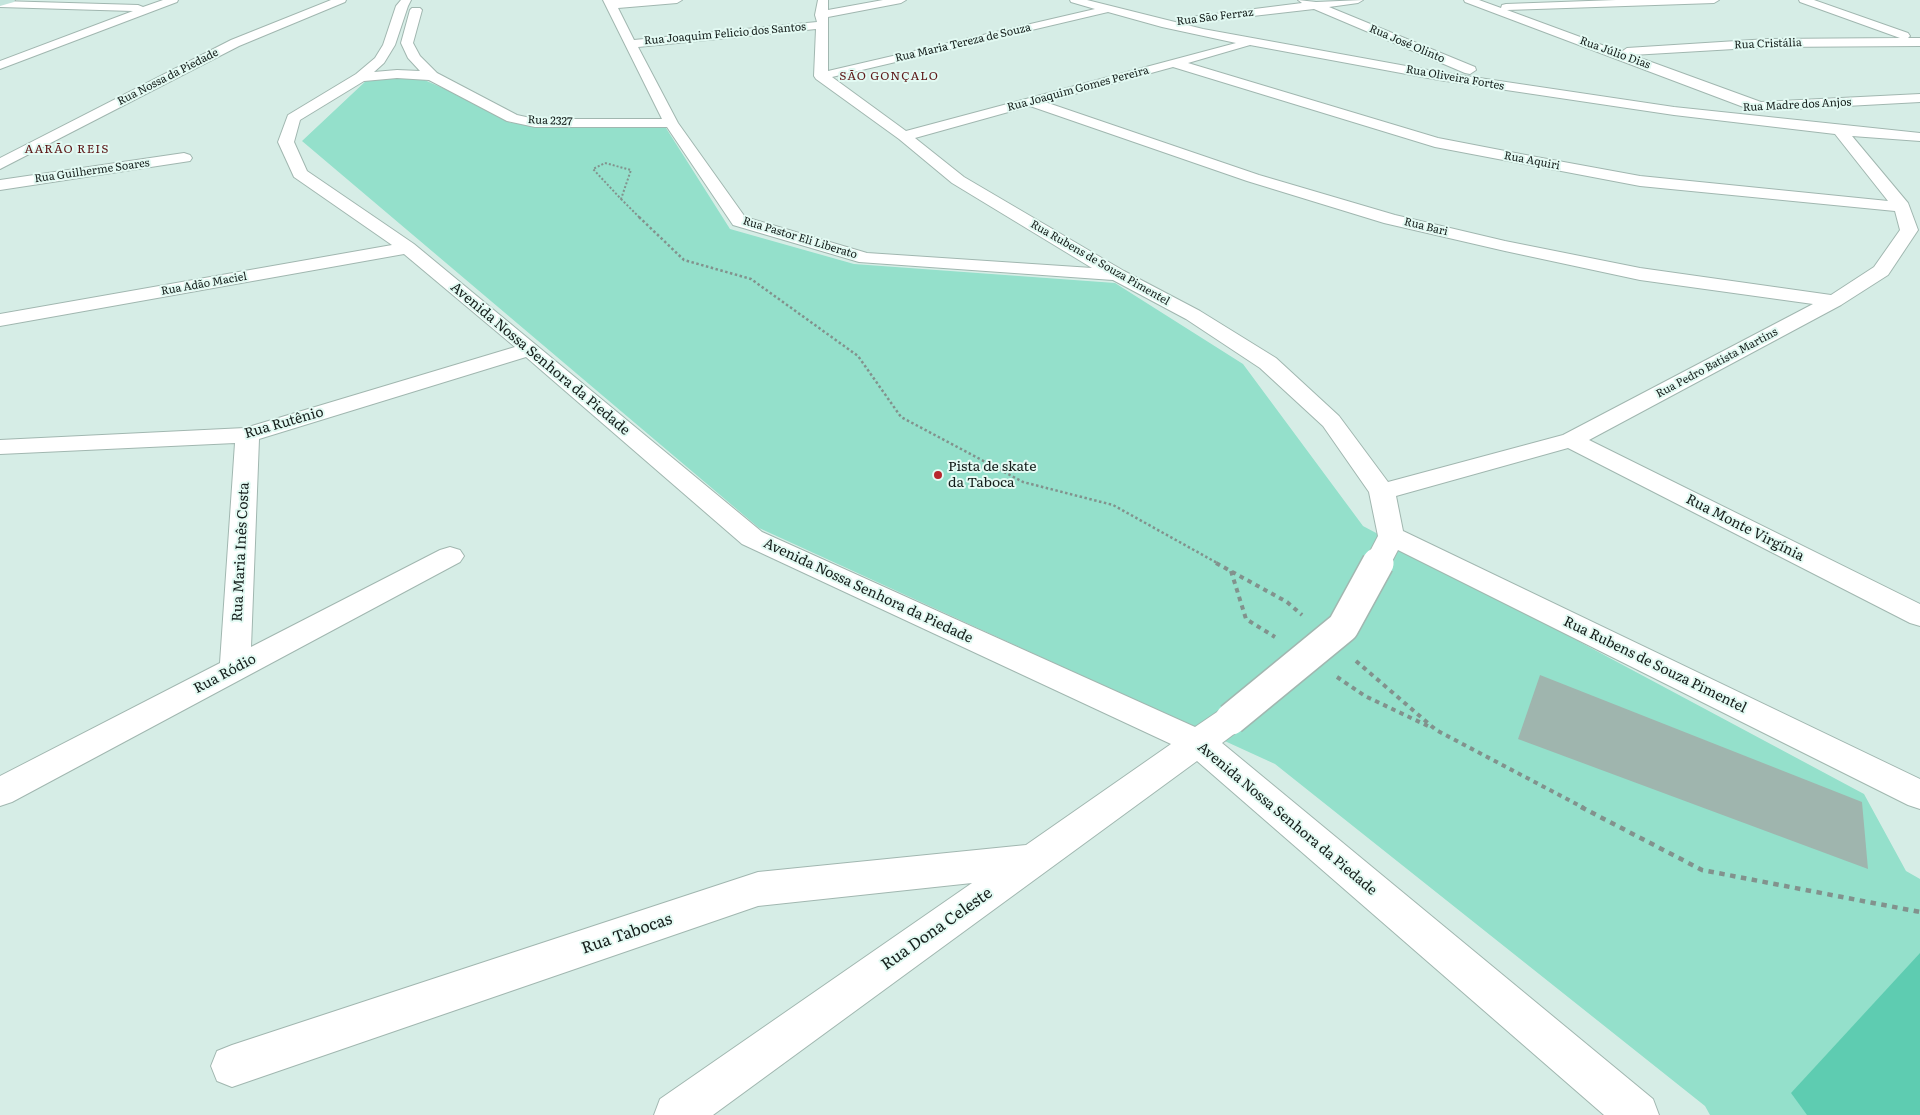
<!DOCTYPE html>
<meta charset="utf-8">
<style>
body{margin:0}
canvas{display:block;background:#d6ede6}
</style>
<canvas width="1920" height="1115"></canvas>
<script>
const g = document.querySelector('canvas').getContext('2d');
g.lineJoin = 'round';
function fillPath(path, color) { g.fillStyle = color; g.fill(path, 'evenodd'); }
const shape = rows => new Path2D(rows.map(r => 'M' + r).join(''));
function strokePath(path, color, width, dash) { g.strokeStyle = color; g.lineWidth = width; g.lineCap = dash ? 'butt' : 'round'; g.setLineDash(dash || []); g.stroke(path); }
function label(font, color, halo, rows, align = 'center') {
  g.font = font + ' Literata,serif'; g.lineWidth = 4; g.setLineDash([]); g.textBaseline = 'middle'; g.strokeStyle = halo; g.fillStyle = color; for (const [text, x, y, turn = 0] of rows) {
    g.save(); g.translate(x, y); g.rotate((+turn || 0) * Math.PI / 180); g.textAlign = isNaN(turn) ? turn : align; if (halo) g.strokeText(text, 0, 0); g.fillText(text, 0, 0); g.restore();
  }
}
fillPath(shape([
 [420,78,447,90,511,123,666,128,730,229,854,264,1115,283,1243,364,1363,526,1864,794,1906,871,1920,879,1920,1115,1710,1115,1705,1106,1275,764,759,528,302,141,368,79]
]), '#94e0cb');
fillPath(shape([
 [1920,953,1920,1115,1807,1115,1791,1093]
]), '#5eccb1');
fillPath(shape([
 [1540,675,1862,802,1868,869,1518,739]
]), '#9fb5ae');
const minor = shape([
 [163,0,178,0,177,2,0,69,0,61,133,11,0,7,0,1,138,5,143,7,163,0],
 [331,0,346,0,345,2,239,46,0,169,0,158,231,40,331,0],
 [401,0,411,0,408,6,395,45,384,63,374,72,397,70,420,71,408,58,401,43,410,10,412,8,420,8,422,10,413,43,420,56,437,73,517,115,535,119,662,119,603,0,682,0,677,3,618,8,634,40,817,22,815,15,818,0,828,0,828,10,883,0,906,0,901,3,828,17,828,71,1095,9,1071,2,1070,0,1087,0,1203,29,1439,72,1674,107,1920,133,1920,141,1852,136,1908,203,1918,230,1888,275,1841,305,1589,440,1920,604,1920,626,1910,623,1568,448,1396,496,1403,531,1920,779,1920,809,1908,805,1398,550,1388,569,1378,572,1368,569,1364,563,1378,536,1369,492,1323,426,1260,368,1186,319,1113,280,859,262,733,225,667,127,535,127,507,121,429,80,397,78,364,81,300,120,294,142,307,171,414,244,762,532,1195,727,1220,710,1231,707,1242,710,1247,719,1242,728,1222,743,1653,1099,1659,1115,1604,1115,1197,761,713,1115,654,1115,660,1099,972,883,758,906,232,1087,217,1081,211,1066,217,1051,232,1045,758,872,1026,845,1171,744,742,544,526,357,259,439,251,647,440,550,450,547,460,550,464,556,460,562,12,802,0,806,0,776,220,663,235,443,0,454,0,440,245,428,515,347,404,254,0,326,0,314,392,245,294,177,278,142,288,115,356,74,375,58,383,45,396,6,401,0],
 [1108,12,1162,27,1236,43,906,131,832,77,1108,12],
 [816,29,814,76,816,79,899,139,952,183,1092,268,867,253,745,217,678,123,638,47,816,29],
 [1250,45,1439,80,1674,115,1835,134,1888,201,1640,176,1531,156,1438,138,1188,63,1250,45],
 [1173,67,1435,147,1640,186,1895,211,1900,230,1874,267,1831,295,1640,268,1505,241,1395,215,1259,175,1045,102,1173,67],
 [1030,106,1247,181,1384,223,1505,251,1640,280,1813,304,1563,435,1388,482,1339,416,1276,358,1200,311,1124,271,964,177,915,138,1030,106],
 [1298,0,1316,2,1363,0,1358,3,1329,7,1475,67,1476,70,1470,74,1465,73,1314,9,1183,24,1177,21,1183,18,1302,3,1298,0],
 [1464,0,1479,0,1501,8,1502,5,1506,4,1616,0,1719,0,1714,3,1507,10,1621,52,1627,48,1768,39,1900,38,1800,2,1799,0,1814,0,1908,33,1910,36,1908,38,1920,38,1920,46,1768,47,1632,55,1761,102,1920,94,1920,102,1754,111,1465,2,1464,0],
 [184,153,190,155,192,158,190,161,0,190,0,180,184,153]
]);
const secondary = shape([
 [0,0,15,0,14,2,0,6,0,0]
]);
strokePath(minor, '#a1b7b0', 2);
strokePath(secondary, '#a1b7b0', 2);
strokePath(shape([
 [605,163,631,170,621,199,593,169,605,163],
 [621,199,640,218]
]), '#82928d', 2, [2, 2]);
strokePath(shape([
 [639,217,684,260,751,279,858,356,901,417,1023,482,1113,505,1219,564]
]), '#82928d', 2.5, [2.5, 2.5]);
strokePath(shape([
 [1216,563,1287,602,1302,615],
 [1231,571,1246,619,1275,637],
 [1356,661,1436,730,1584,808],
 [1337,677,1365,696,1430,727]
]), '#82928d', 4, [4.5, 4.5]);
strokePath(shape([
 [1581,807,1702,870,1920,912]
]), '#82928d', 4.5, [5.5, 5.5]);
fillPath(minor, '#fff');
fillPath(secondary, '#c4e5dd');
const minorBridge = shape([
 [1231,719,1343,627,1378,563]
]);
strokePath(minorBridge, '#a1b7b0', 34, []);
strokePath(minorBridge, '#fff', 31);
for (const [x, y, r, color] of [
 [938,475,5,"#b7272d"]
]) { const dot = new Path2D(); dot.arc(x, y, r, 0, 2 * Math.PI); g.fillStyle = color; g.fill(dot); strokePath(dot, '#e3faf3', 2); }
label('11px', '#151e1b', '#e3faf3', [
 ["Rua São Ferraz",1215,17,-7],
 ["Rua Joaquim Felicio dos Santos",725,34,-5],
 ["Rua Maria Tereza de Souza",963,43,-13],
 ["Rua José Olinto",1407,44,23],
 ["Rua Cristália",1768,44,-2],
 ["Rua Júlio Dias",1615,53,20],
 ["Rua Nossa da Piedade",168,77,-27],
 ["Rua Oliveira Fortes",1455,78,10],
 ["Rua Joaquim Gomes Pereira",1078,89,-15],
 ["Rua Madre dos Anjos",1797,105,-3],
 ["Rua 2327",550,121,3],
 ["Rua Aquiri",1532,161,11],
 ["Rua Guilherme Soares",92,171,-8],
 ["Rua Bari",1426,227,14],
 ["Rua Pastor Eli Liberato",800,238,17],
 ["Rua Rubens de Souza Pimentel",1100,263,30],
 ["Rua Adão Maciel",204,284,-10],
 ["Rua Pedro Batista Martins",1717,363,-28]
]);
g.letterSpacing = '1px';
label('12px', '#5c1717', '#e3faf3', [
 ["SÃO GONÇALO",889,76],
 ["AARÃO REIS",67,149]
]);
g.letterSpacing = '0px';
label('14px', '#151e1b', '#e3faf3', [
 ["Avenida Nossa Senhora da Piedade",540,359,40],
 ["Rua Rutênio",284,423,-16],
 ["Rua Monte Virgínia",1745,528,27],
 ["Rua Maria Inês Costa",241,552,-87],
 ["Avenida Nossa Senhora da Piedade",868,591,25],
 ["Rua Rubens de Souza Pimentel",1655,665,26],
 ["Rua Ródio",225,674,-28],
 ["Avenida Nossa Senhora da Piedade",1287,819,40]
]);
label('14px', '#151e1b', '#e3faf3', [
 ["Pista de skate",948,467],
 ["da Taboca",948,483]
], 'left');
label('16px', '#151e1b', '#e3faf3', [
 ["Rua Dona Celeste",937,929,-35],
 ["Rua Tabocas",627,934,-19]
]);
</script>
